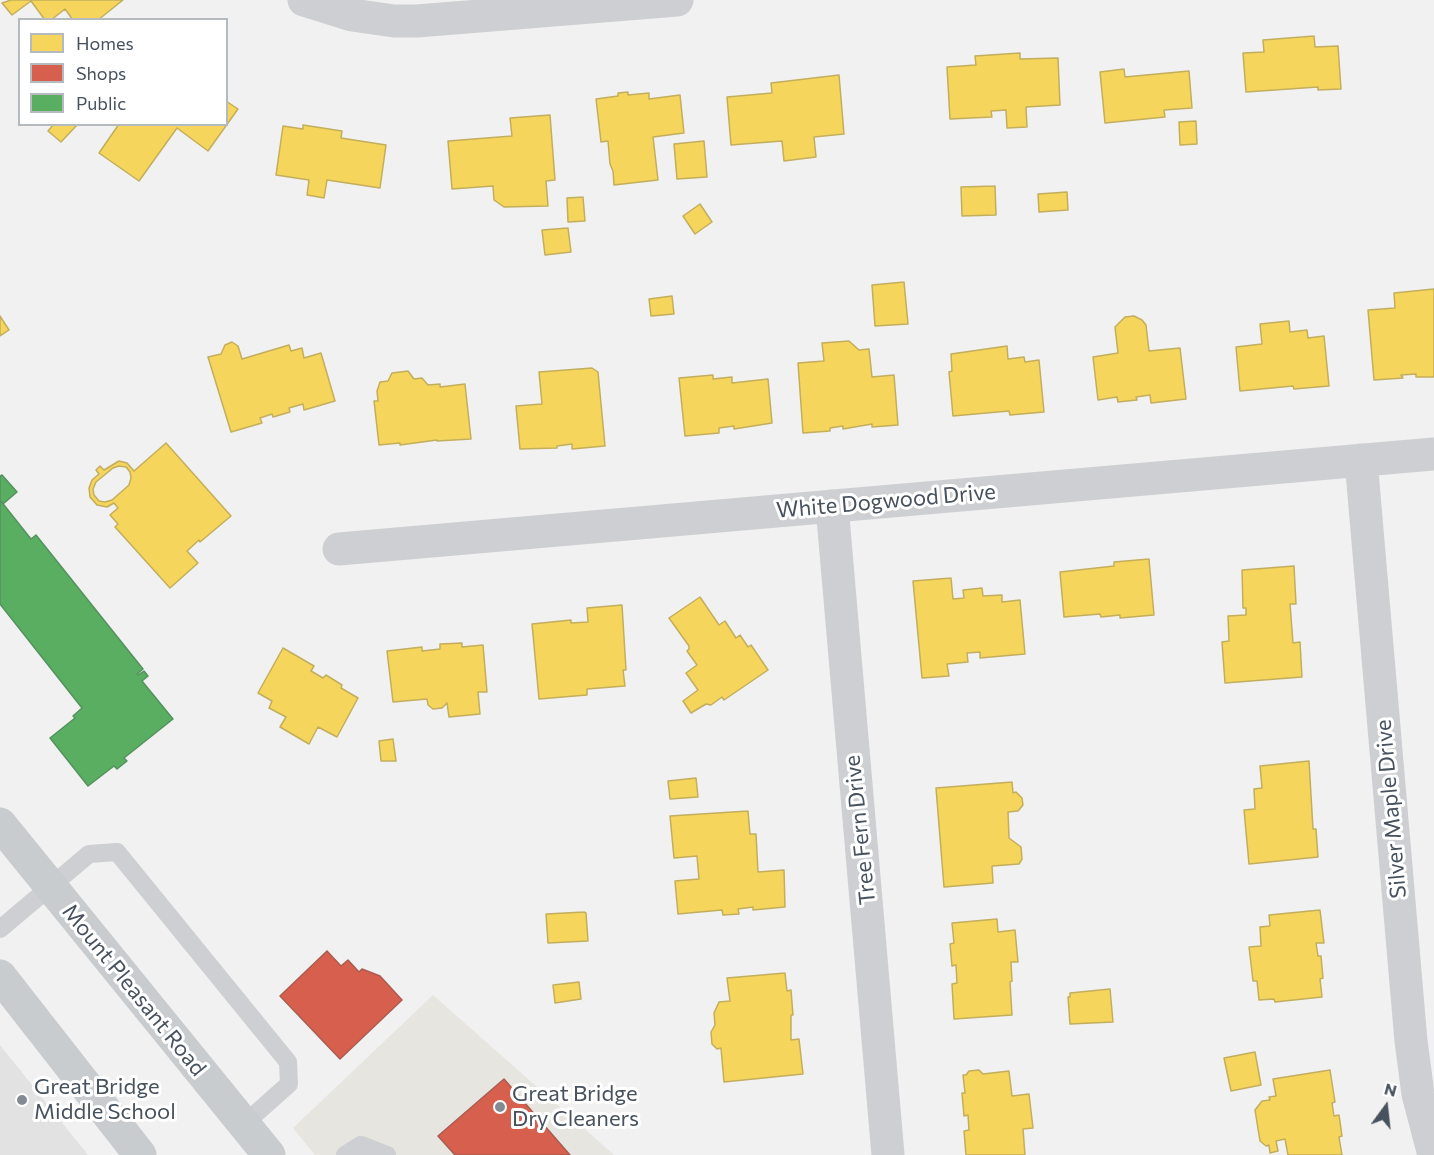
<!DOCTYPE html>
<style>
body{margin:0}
#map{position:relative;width:1434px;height:1155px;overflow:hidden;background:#f2f1f1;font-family:Commissioner,sans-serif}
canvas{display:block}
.legend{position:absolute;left:18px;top:18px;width:210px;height:108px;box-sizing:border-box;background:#fff;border:2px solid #b5babf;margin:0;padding:8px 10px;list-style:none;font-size:18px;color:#47525e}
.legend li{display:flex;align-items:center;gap:12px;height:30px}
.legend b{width:30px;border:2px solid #b5babf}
.north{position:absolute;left:1356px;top:1077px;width:60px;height:60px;-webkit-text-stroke:4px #fff;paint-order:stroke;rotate:15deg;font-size:16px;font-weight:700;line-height:24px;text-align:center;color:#47525e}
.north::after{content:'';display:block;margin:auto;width:21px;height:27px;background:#47525e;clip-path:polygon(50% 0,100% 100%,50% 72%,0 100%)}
</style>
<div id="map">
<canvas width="1434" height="1155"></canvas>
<ul class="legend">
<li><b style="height:16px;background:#f6d55c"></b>Homes</li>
<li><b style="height:16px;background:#d6604d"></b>Shops</li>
<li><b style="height:16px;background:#5aae61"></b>Public</li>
</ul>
<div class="north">N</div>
</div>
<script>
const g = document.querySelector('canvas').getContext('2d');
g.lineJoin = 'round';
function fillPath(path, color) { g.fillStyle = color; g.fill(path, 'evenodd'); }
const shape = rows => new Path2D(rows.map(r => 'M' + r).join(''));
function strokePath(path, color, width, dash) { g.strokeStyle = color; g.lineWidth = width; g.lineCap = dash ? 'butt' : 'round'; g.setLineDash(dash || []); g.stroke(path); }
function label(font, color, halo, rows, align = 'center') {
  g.font = font + ' Commissioner,sans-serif'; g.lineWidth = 6; g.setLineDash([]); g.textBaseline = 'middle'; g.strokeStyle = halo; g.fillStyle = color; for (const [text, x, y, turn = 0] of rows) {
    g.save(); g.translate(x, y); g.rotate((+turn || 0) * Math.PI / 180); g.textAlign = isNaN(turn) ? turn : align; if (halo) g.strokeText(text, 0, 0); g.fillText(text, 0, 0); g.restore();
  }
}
fillPath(shape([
 [433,995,614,1155,315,1155,293,1128]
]), '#e6e5df');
fillPath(shape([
 [0,1045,88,1155,0,1155]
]), '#e3e2e3');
const homes = shape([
 [11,0,123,0,98,20,73,20,65,9,51,20,45,20,31,1,12,15,2,3,11,0],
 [1314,36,1315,47,1338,46,1341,89,1318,90,1318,87,1246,92,1243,53,1264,52,1263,40,1314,36],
 [1020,53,1020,59,1058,58,1060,105,1026,107,1027,127,1007,128,1006,110,991,111,992,117,950,119,947,67,976,65,975,56,1020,53],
 [1124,69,1125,77,1189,71,1192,108,1164,110,1165,117,1105,123,1100,72,1124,69],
 [839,75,844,134,814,137,816,157,784,161,782,141,731,145,727,97,772,93,771,83,839,75],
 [628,92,628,95,649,93,649,99,680,95,684,133,653,137,658,180,614,185,613,171,610,164,608,141,601,142,596,99,618,96,618,93,628,92],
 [226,101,238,109,208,151,177,128,139,181,99,153,119,124,226,124,226,101],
 [550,115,555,180,546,181,548,206,504,207,494,200,493,186,452,189,448,141,512,136,510,118,550,115],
 [1196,121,1197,144,1180,145,1179,122,1196,121],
 [54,124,78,124,61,142,48,131,54,124],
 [303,125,342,131,341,138,386,145,380,188,327,180,324,198,307,195,309,180,276,175,283,126,303,129,303,125],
 [704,141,707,177,677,179,674,144,704,141],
 [995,186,996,215,962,216,961,187,995,186],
 [1067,192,1068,210,1039,212,1038,194,1067,192],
 [583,197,585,221,568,222,567,198,583,197],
 [700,204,712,222,695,234,683,216,700,204],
 [568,228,571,252,545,255,542,230,568,228],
 [904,282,908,324,875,326,872,285,904,282],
 [1434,289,1434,377,1416,377,1416,374,1401,375,1403,378,1374,380,1368,310,1395,308,1394,293,1434,289],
 [672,296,674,314,651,316,649,299,672,296],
 [0,316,9,330,0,336,0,316],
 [1134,316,1142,320,1146,325,1149,351,1180,348,1186,399,1151,403,1150,395,1136,397,1137,400,1118,402,1117,397,1098,400,1093,357,1118,353,1115,327,1125,317,1134,316],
 [1289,321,1290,332,1307,330,1308,338,1324,336,1329,386,1294,389,1293,386,1240,391,1236,347,1262,344,1260,324,1289,321],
 [849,341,859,350,869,349,872,377,894,375,898,425,872,427,872,424,843,429,843,426,830,428,830,431,803,433,798,363,824,361,822,343,849,341],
 [232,342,238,346,242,359,289,345,291,351,302,348,304,358,321,353,335,401,304,410,303,404,289,408,290,412,273,417,272,414,260,418,262,423,231,432,208,357,221,354,225,345,232,342],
 [1007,346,1008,359,1024,357,1025,362,1039,360,1044,412,1010,415,1009,411,953,416,949,372,952,371,951,354,1007,346],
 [592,368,598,372,605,446,572,449,572,444,557,446,557,448,520,449,516,406,542,404,539,372,592,368],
 [408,371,414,379,422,378,428,385,440,384,440,387,465,384,471,439,437,441,437,440,400,445,400,443,379,445,374,401,378,401,377,391,380,382,388,381,392,373,408,371],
 [713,375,713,379,732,377,732,383,768,379,772,423,734,429,734,426,719,428,719,433,685,436,679,378,713,375],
 [166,443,231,516,200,542,199,540,187,551,198,563,170,588,115,527,118,524,110,515,118,508,114,503,107,507,97,505,90,497,89,488,92,480,99,474,96,470,100,466,104,470,119,461,127,463,134,471,166,443],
 [119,466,126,467,130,472,131,478,129,485,112,500,105,502,99,501,94,495,93,489,96,482,113,468,119,466],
 [1149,559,1154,615,1120,618,1120,615,1101,617,1100,614,1064,617,1060,572,1114,566,1114,562,1149,559],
 [1294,566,1296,604,1290,604,1293,643,1300,642,1302,677,1225,683,1222,642,1229,641,1228,616,1246,615,1246,608,1243,608,1242,570,1294,566],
 [951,578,953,599,964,598,963,590,982,588,983,596,1002,595,1002,602,1020,600,1025,654,980,658,980,652,967,653,968,662,947,664,949,676,922,678,913,581,951,578],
 [700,597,719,625,725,621,736,638,740,635,748,647,751,645,768,670,724,700,722,697,711,705,706,704,691,713,683,701,698,690,686,673,697,665,687,651,689,649,689,646,669,618,700,597],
 [622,605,626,670,623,670,625,686,587,689,587,695,539,699,532,624,571,620,571,623,588,622,587,608,622,605],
 [462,643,462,647,483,645,487,692,478,692,480,714,449,717,447,703,442,708,433,709,428,705,427,699,393,702,387,651,422,647,422,651,440,649,440,644,462,643],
 [283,648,314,666,311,671,323,678,326,675,342,685,341,688,358,698,337,737,318,727,309,744,280,727,286,717,269,708,272,701,258,693,283,648],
 [393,739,396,761,381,761,379,741,393,739],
 [1309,761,1313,829,1316,829,1318,857,1249,864,1244,810,1255,809,1254,789,1262,788,1260,766,1309,761],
 [696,778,698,797,670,799,668,781,696,778],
 [1012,782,1013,793,1016,792,1022,798,1023,805,1018,811,1008,812,1009,838,1021,847,1022,859,1019,864,992,866,993,883,944,887,936,788,1012,782],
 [748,811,750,834,756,834,758,872,784,870,785,907,753,910,753,907,738,909,739,914,723,915,722,910,678,914,675,881,699,879,697,856,674,858,670,816,748,811],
 [1320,910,1324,943,1316,943,1318,956,1321,956,1323,978,1320,979,1322,997,1275,1002,1274,999,1259,1000,1257,981,1253,981,1249,947,1261,946,1260,927,1270,926,1269,915,1320,910],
 [584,912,586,913,588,941,548,943,546,914,584,912],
 [997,919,998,932,1015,930,1018,962,1011,962,1012,981,1010,982,1012,1015,954,1019,952,984,957,983,956,965,952,966,950,944,954,943,952,923,997,919],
 [785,973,787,991,791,990,793,1015,791,1015,791,1040,799,1039,803,1074,724,1082,721,1048,717,1049,712,1044,711,1032,715,1025,714,1013,719,1002,730,1001,727,978,785,973],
 [579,982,581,999,555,1003,553,985,579,982],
 [1110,989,1113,1022,1070,1024,1068,997,1070,997,1070,993,1110,989],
 [1255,1052,1261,1085,1231,1091,1224,1058,1255,1052],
 [979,1070,983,1074,1009,1071,1012,1096,1029,1094,1033,1128,1023,1129,1025,1155,966,1155,964,1131,969,1130,968,1115,964,1116,962,1093,965,1093,963,1075,966,1075,969,1071,979,1070],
 [1330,1070,1335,1102,1332,1103,1334,1116,1339,1115,1342,1136,1339,1137,1342,1155,1288,1155,1285,1139,1276,1141,1278,1151,1270,1153,1269,1145,1266,1146,1260,1141,1255,1110,1262,1101,1270,1100,1269,1097,1276,1096,1273,1079,1330,1070]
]);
fillPath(homes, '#f6d55c');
strokePath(homes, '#c2ae5d', 1.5);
const shops = shape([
 [327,951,341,966,348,960,359,972,362,969,380,976,402,1000,340,1059,280,996,327,951],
 [504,1079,570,1155,455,1155,438,1136,504,1079]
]);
fillPath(shops, '#d6604d');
strokePath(shops, '#ab5c52', 1.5);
const public = shape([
 [2,475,17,492,3,504,0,500,0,476,2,475],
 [0,500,31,539,36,535,143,669,137,674,138,675,144,671,148,676,142,681,173,719,124,758,127,761,117,769,114,766,88,786,50,738,75,718,73,716,82,708,0,604,0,500]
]);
fillPath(public, '#5aae61');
strokePath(public, '#549260', 1.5);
strokePath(shape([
 [0,929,89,854,117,852,288,1062,289,1084,244,1124],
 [345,1155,361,1145,387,1155]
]), '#cdcfd2', 18);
strokePath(shape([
 [304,0,352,15,394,21,417,21,677,0],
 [1361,460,1411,1041,1418,1094,1434,1155],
 [832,506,888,1155],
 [339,549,1434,454]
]), '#cdcfd2', 33);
strokePath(shape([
 [0,824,269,1155],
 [0,976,140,1155]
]), '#c8cccf', 33);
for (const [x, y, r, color] of [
 [22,1100,6,"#838a91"],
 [500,1107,6,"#838a91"]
]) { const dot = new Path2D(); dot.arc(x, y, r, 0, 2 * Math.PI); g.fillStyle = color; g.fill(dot); strokePath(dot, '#fff', 2); }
label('22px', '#47525e', '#fff', [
 ["White Dogwood Drive",886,501,-5],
 ["Silver Maple Drive",1391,809,-95],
 ["Tree Fern Drive",860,830,-96],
 ["Mount Pleasant Road",134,990,51]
]);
label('22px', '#47525e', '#fff', [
 ["Great Bridge",34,1087],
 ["Middle School",34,1112],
 ["Great Bridge",512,1094],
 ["Dry Cleaners",512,1119]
], 'left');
</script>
